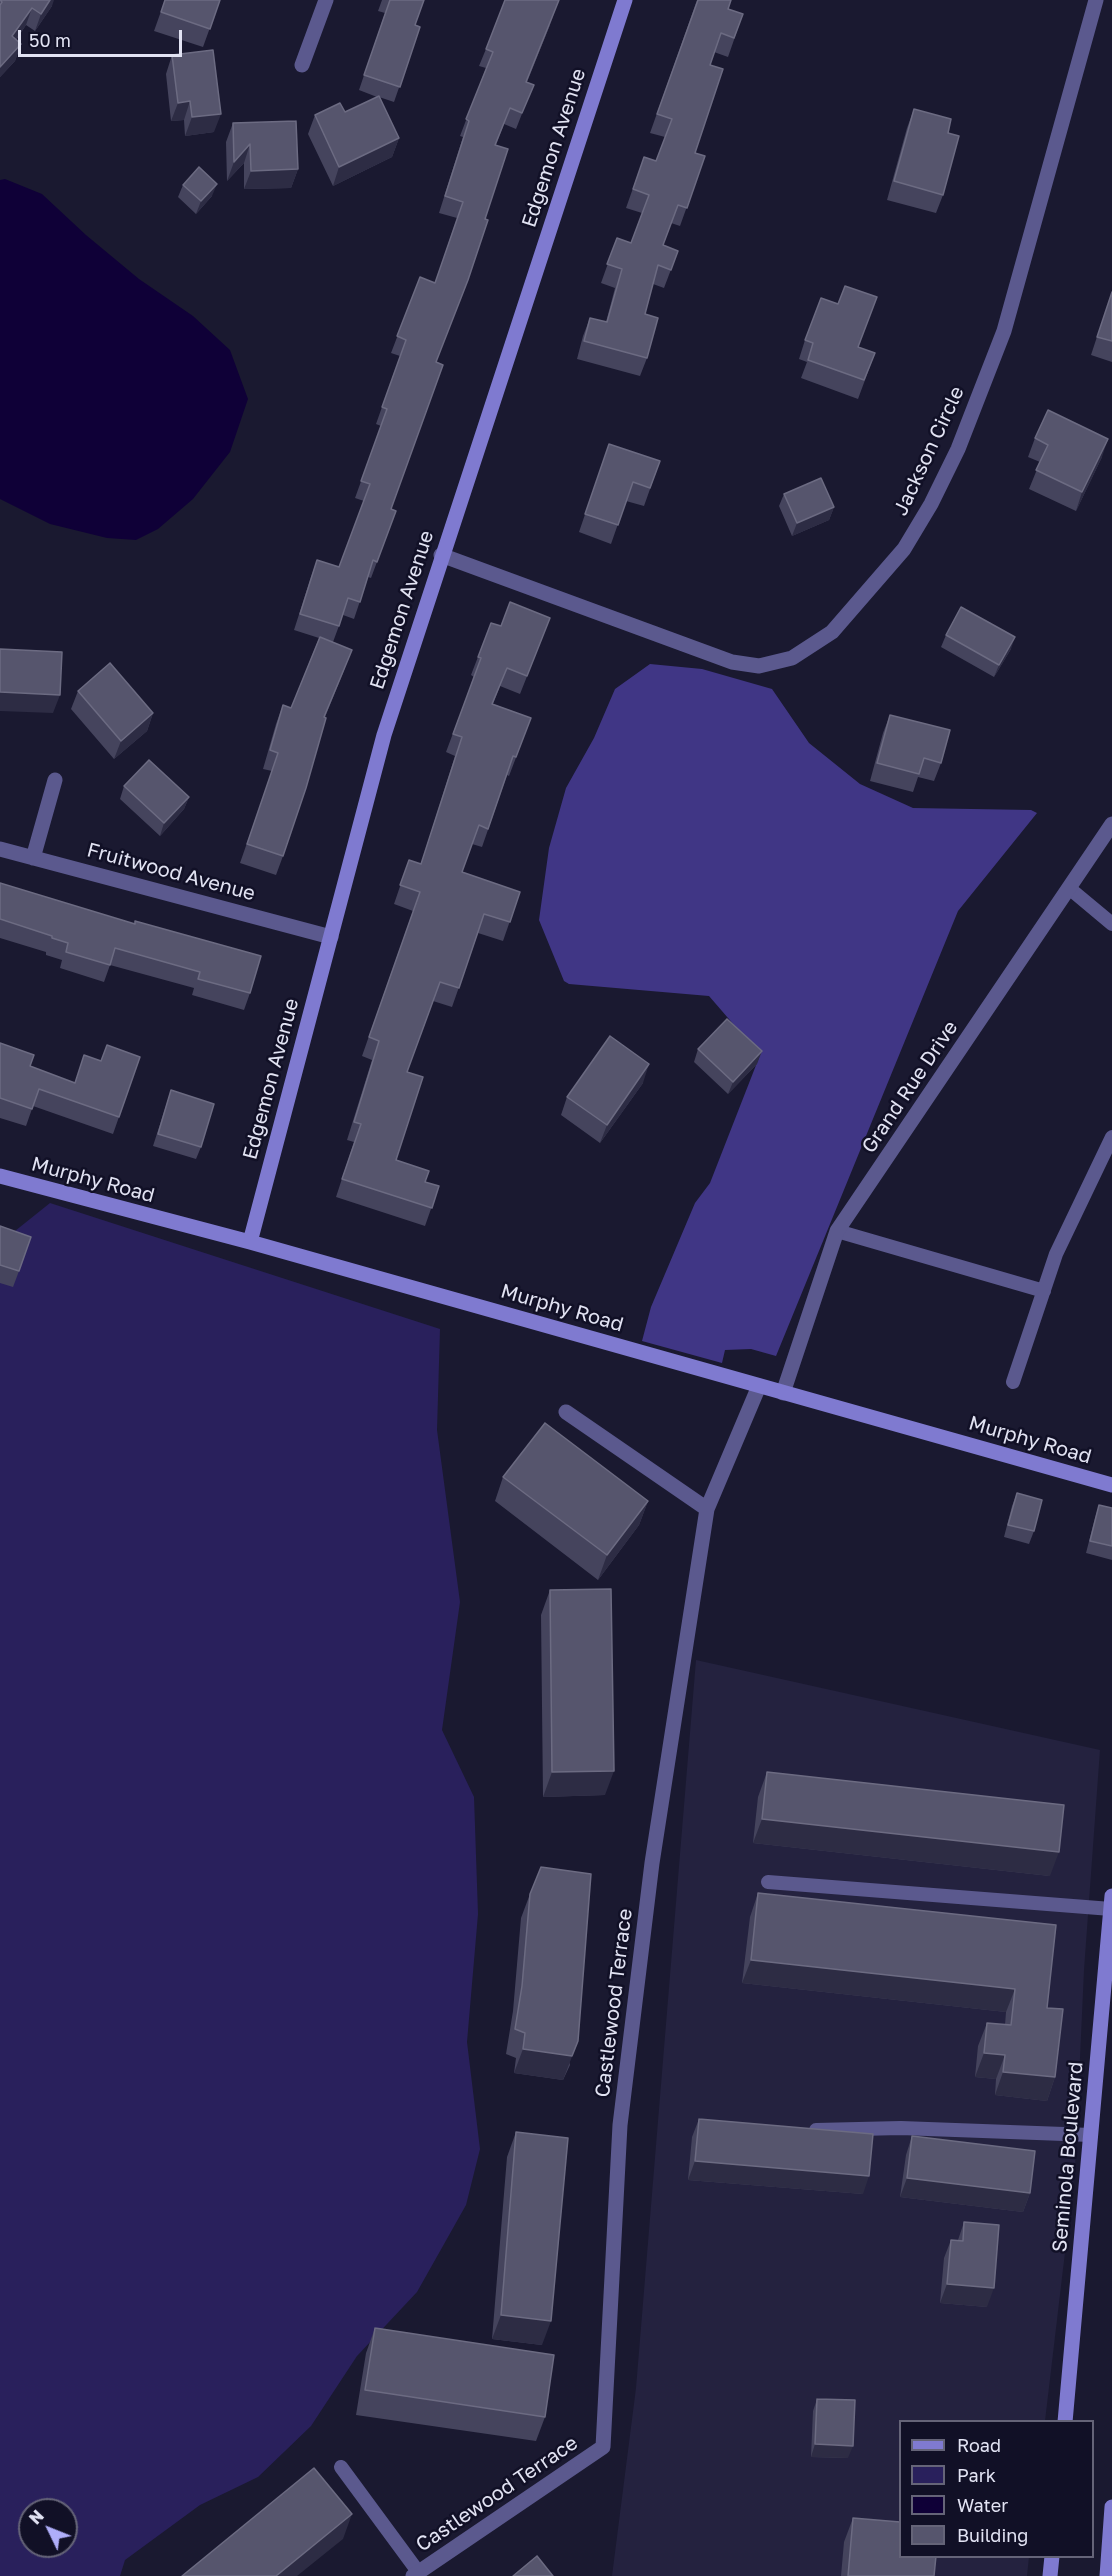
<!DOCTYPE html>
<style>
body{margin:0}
#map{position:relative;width:1112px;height:2576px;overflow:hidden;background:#1a1930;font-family:"Golos Text",sans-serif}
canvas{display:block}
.legend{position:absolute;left:899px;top:2420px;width:195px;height:138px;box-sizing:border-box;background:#111026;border:2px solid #656478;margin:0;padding:8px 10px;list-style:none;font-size:18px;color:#e2e3f3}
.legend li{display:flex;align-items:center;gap:12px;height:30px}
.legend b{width:30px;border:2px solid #656478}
.north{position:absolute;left:18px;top:2498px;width:60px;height:60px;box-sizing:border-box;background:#111026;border:2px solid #656478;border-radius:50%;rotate:313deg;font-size:16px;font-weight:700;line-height:24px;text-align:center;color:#e2e3f3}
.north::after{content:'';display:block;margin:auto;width:21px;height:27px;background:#afaefa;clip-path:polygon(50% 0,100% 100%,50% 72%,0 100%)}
.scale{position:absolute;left:18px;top:30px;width:164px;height:27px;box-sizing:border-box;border:3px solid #e2e3f3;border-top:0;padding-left:8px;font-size:18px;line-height:21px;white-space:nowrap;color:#e2e3f3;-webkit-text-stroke:4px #111026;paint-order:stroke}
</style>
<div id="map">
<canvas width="1112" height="2576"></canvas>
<ul class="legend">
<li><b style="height:8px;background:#7f7ad0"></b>Road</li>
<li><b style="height:16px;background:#29205c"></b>Park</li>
<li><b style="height:16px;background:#0f0037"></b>Water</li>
<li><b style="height:16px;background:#56556d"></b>Building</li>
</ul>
<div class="north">N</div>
<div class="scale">50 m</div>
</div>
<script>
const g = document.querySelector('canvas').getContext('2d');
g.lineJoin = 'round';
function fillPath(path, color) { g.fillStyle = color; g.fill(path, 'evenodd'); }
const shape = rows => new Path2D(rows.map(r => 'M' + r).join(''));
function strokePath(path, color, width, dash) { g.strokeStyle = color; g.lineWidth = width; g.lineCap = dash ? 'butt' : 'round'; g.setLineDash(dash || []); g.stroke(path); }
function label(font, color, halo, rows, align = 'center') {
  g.font = font + ' "Golos Text",sans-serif'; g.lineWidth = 5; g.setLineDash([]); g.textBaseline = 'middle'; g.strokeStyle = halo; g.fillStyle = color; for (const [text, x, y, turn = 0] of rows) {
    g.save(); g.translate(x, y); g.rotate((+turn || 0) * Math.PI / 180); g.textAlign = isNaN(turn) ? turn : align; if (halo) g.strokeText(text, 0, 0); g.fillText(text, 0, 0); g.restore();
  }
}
fillPath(shape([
 [696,1660,1100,1750,1084,1970,1075,2168,1045,2421,900,2422,900,2556,1029,2557,1027,2576,612,2576,636,2388]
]), '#24223f');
fillPath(shape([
 [50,1203,440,1329,437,1430,460,1602,442,1730,474,1797,478,1914,467,2042,480,2149,466,2205,417,2292,357,2356,311,2426,258,2477,200,2505,125,2560,120,2576,0,2576,0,1243],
 [30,2510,66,2510,66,2546,30,2546]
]), '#29205c');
fillPath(shape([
 [650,664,702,669,772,689,809,743,860,784,913,808,1031,810,1037,813,958,911,776,1356,751,1349,725,1350,722,1363,642,1341,651,1307,695,1203,710,1183,760,1055,709,996,569,984,564,981,539,920,549,848,566,788,594,738,615,689]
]), '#403685');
fillPath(shape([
 [5,179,42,194,86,235,139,279,193,316,230,350,248,399,230,452,193,499,158,529,136,540,107,538,50,524,0,499,0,180]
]), '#0f0037');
strokePath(shape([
 [1069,888,1112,924],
 [837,1231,1044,1291],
 [1013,1382,1056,1254,1112,1137],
 [768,1882,1111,1909],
 [816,2130,901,2128,1091,2135],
 [341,2467,419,2573]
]), '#5b598e', 14);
strokePath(shape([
 [302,65,326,0],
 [441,555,732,662,759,666,792,658,832,632,904,549,931,504,958,449,1004,331,1096,0],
 [0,849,331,937],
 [33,858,55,780],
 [783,1393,837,1231,1112,824],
 [707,1509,759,1386],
 [413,2576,603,2447,620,2125,652,1863,707,1509,566,1412]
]), '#5b598e', 15);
strokePath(shape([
 [0,1176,250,1242,1112,1485],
 [250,1242,384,735,625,0],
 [1065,2422,1112,1896],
 [1050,2576,1052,2556],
 [1107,2576,1112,2507]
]), '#7f7ad0', 15);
fillPath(shape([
 [0,0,52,6,35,31,26,25,16,40,21,44,15,61,0,77],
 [165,0,220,0,203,47,154,31],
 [382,0,424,0,415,25,420,27,394,102,379,97,399,138,392,157,333,186,308,134,315,115,345,112,377,97,359,90,385,13,378,11],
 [697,0,728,9,743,14,728,57,714,52,710,65,695,153,705,156,680,226,671,223,663,245,678,251,664,288,653,284,645,314,647,358,640,376,577,359,583,336,590,318,606,322,615,288,601,283,617,238,631,243,642,213,626,208,644,157,656,161,665,137,650,133],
 [550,25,527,82,527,101,516,129,504,124,496,145,436,362,391,509,396,511,371,578,368,577,354,619,343,615,333,642,345,668,325,717,283,856,276,875,240,863,272,771,263,769,276,724,283,705,291,708,319,638,294,630,311,577,317,560,339,567,364,501,355,498,381,426,376,424,400,356,391,353,420,277,435,283,457,218,439,213,463,137,460,136,486,68,479,66,486,49],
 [172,55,214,132,185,136,184,120,171,121,166,74],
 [914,109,948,133,943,195,936,213,887,200,907,128],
 [233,123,298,169,291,188,244,189,244,163,227,181,226,142],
 [183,185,212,196,196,214,178,197],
 [1112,291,1112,362,1091,355],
 [805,340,858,347,875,353,858,399,801,378,807,362,799,359],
 [1035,438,1102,457,1076,511,1029,489,1040,462,1028,457],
 [609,444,660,461,644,506,626,501,611,544,579,532],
 [784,494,834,507,829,520,792,536,779,506],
 [491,623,501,626,543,636,520,694,500,686,493,704,531,718,509,776,507,775,482,847,472,844,462,872,520,892,503,941,478,933,452,1007,433,1001,407,1072,396,1160,425,1182,439,1186,425,1226,336,1197,354,1142,347,1140,372,1060,362,1056,413,911,394,904,409,860,421,864,455,756,446,752,474,677,471,675],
 [946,635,1011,649,994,677,941,647],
 [78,691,153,713,147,731,114,759,71,709],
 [890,715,941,763,934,781,918,777,913,792,870,781,883,733],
 [124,786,189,797,184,809,160,836,120,799],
 [0,883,250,993,244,1010,192,995,194,988,110,965,104,982,60,968,62,960,46,955,46,952,0,938],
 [0,1043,30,1066,74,1083,101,1061,140,1057,113,1134,33,1106,26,1126,0,1118],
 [698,1049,757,1064,728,1094,694,1062],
 [643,1083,600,1143,561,1115,567,1097],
 [171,1090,201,1147,196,1159,153,1146],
 [0,1226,19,1271,13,1287,0,1283],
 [503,1477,648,1501,639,1525,598,1580,495,1501],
 [1017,1493,1034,1531,1029,1544,1004,1537,1012,1506],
 [1099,1505,1112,1508,1112,1560,1086,1553,1095,1518],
 [550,1590,605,1795,543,1797,541,1615],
 [767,1772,1050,1876,753,1843,758,1797],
 [758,1893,1056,1925,1047,2008,1055,2077,1047,2101,995,2095,996,2079,975,2077,978,2046,987,2023,1005,2025,1006,2012,742,1983,750,1917],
 [530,1894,570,2065,563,2080,514,2073,516,2058,506,2054,513,2011,521,1918],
 [699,2119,863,2194,688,2180,692,2137],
 [516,2132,542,2345,492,2339,507,2157],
 [912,2136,1030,2193,1023,2212,900,2197,906,2155],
 [964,2222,987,2307,940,2303,944,2258,951,2240,958,2240],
 [375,2328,545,2417,536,2441,356,2415,366,2353],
 [817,2399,848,2458,811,2457,813,2411],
 [853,2518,934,2576,841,2576,844,2542]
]), '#45445d');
fillPath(shape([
 [50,0,54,0,52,6,35,31,41,14],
 [32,8,26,25,6,53,12,36],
 [556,8,550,25,520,98,526,82],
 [21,44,15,61,0,77,0,67],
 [190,101,184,120,171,121,178,103],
 [221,114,214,132,185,136,192,117],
 [399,138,392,157,333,186,339,167],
 [250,144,244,163,227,181,234,162],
 [298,169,291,188,244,189,251,171],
 [217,184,212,196,196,214,201,201],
 [1108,439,1102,457,1076,511,1082,492],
 [834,507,829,520,792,536,797,523],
 [1015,637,1011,649,994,677,999,665],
 [352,650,345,668,317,736,324,717],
 [0,692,60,695,53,713,0,711],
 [153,713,147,731,114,759,121,741],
 [189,797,184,809,160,836,164,823],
 [762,1051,757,1064,728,1094,733,1082],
 [649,1064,643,1083,600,1143,607,1125],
 [648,1501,639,1525,598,1580,607,1555],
 [614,1771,605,1795,543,1797,552,1772],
 [762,1819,1059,1852,1050,1876,753,1843],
 [751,1960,1015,1989,1006,2012,742,1983],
 [578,2041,563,2080,514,2073,523,2049],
 [984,2053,1005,2055,996,2079,975,2077],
 [1003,2072,1055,2077,1047,2101,995,2095],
 [695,2161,869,2176,863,2194,688,2180],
 [907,2178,1030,2193,1023,2212,900,2197],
 [947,2284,994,2288,987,2307,940,2303],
 [501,2315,551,2321,542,2345,492,2339],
 [815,2444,853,2446,848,2458,811,2457],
 [352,2514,343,2539,297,2576,276,2576]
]), '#2d2c44');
const building = shape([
 [0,0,50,0,41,14,32,8,12,36,21,44,0,67,0,5,2,2,0,0],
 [165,0,220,0,210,29,161,12,165,0],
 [390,0,424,0,415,25,420,27,400,87,364,75,390,0],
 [505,0,559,0,526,82,534,85,522,113,510,108,495,145,508,149,485,219,488,220,468,280,436,362,443,365,391,509,396,511,377,562,373,560,360,602,348,598,339,626,300,614,317,560,339,567,370,484,361,481,387,409,382,407,406,340,397,336,420,277,435,283,463,202,445,196,469,121,466,119,493,52,486,49,505,0],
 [698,0,731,0,728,9,743,14,734,38,721,33,710,65,723,69,695,153,705,156,687,208,678,205,663,245,678,251,671,270,658,265,645,314,658,318,647,358,584,341,590,318,607,322,622,269,607,264,617,238,631,243,649,195,633,189,644,157,656,161,672,119,657,114,698,0],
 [213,50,221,114,192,117,190,101,178,103,172,55,213,50],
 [379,96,399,138,339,167,315,115,340,103,345,112,379,96],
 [914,109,951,119,948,133,959,136,943,195,894,181,914,109],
 [296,121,298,169,251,171,250,144,234,162,233,123,296,121],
 [199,167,217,184,201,201,183,185,199,167],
 [845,286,877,297,858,347,875,353,864,380,808,360,813,343,805,340,821,298,838,304,845,286],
 [1112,292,1112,341,1097,337,1112,292],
 [1048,410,1108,439,1082,492,1036,470,1048,445,1035,438,1048,410],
 [609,444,660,461,650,488,633,482,618,525,585,514,609,444],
 [821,478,834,507,797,523,784,494,821,478],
 [510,602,550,618,527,676,507,668,492,704,531,718,516,757,513,756,488,829,479,825,462,872,520,892,510,922,484,914,459,988,440,982,407,1072,423,1077,396,1160,429,1171,425,1182,439,1186,432,1208,342,1179,361,1124,354,1122,379,1041,369,1037,420,892,400,885,409,860,421,864,462,737,453,734,481,658,478,657,491,623,501,626,510,602],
 [961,607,1015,637,999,665,946,635,961,607],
 [320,637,352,650,324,717,326,718,306,788,283,856,247,844,278,753,270,750,283,705,291,708,320,637],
 [0,649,62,652,60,695,0,692,0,649],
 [110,663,153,713,121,741,78,691,110,663],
 [890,715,950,730,941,763,924,758,919,774,877,763,890,715],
 [149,760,189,797,164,823,124,786,149,760],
 [0,883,135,924,135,921,261,956,250,993,198,979,200,972,115,948,110,965,66,952,68,943,52,938,52,936,0,919,0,883],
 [727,1019,762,1051,733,1082,698,1049,727,1019],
 [610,1036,649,1064,607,1125,567,1097,610,1036],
 [0,1043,34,1055,30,1066,75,1083,84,1055,101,1061,107,1045,140,1057,119,1117,39,1089,32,1109,0,1098,0,1043],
 [171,1090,214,1104,201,1147,158,1134,171,1090],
 [0,1226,31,1237,19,1271,0,1265,0,1226],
 [545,1423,648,1501,607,1555,503,1477,545,1423],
 [1017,1493,1042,1500,1034,1531,1008,1525,1017,1493],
 [1099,1505,1112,1508,1112,1546,1090,1541,1099,1505],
 [611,1589,614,1771,552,1772,550,1590,611,1589],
 [767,1772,1064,1805,1059,1852,762,1819,767,1772],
 [541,1867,591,1874,578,2041,572,2056,523,2049,525,2033,515,2029,522,1986,530,1894,541,1867],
 [758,1893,1056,1925,1047,2008,1063,2009,1055,2077,1003,2072,1005,2055,984,2053,987,2023,1011,2025,1015,1989,751,1960,758,1893],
 [699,2119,873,2134,869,2176,695,2161,699,2119],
 [516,2132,568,2138,551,2321,501,2315,516,2132],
 [912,2136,1035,2151,1030,2193,907,2178,912,2136],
 [964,2222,999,2225,994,2288,947,2284,951,2240,963,2241,964,2222],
 [375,2328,554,2355,545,2417,365,2390,375,2328],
 [817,2399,855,2400,853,2446,815,2444,817,2399],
 [314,2468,352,2514,276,2576,182,2576,314,2468],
 [853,2518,900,2522,900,2556,936,2556,934,2576,848,2576,853,2518],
 [537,2556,553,2576,513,2576,537,2556]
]);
fillPath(building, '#56556d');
strokePath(building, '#6c6b82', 1.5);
label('20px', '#e2e3f3', '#111026', [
 ["Edgemon Avenue",554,148,-72],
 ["Jackson Circle",929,451,-65],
 ["Edgemon Avenue",402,610,-72],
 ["Fruitwood Avenue",171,872,15],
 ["Edgemon Avenue",271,1079,-75],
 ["Grand Rue Drive",910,1087,-56],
 ["Murphy Road",93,1180,15],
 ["Murphy Road",562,1308,16],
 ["Murphy Road",1030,1440,16],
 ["Castlewood Terrace",614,2003,-83],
 ["Seminola Boulevard",1068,2157,-85],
 ["Castlewood Terrace",497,2494,-34]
]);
</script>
